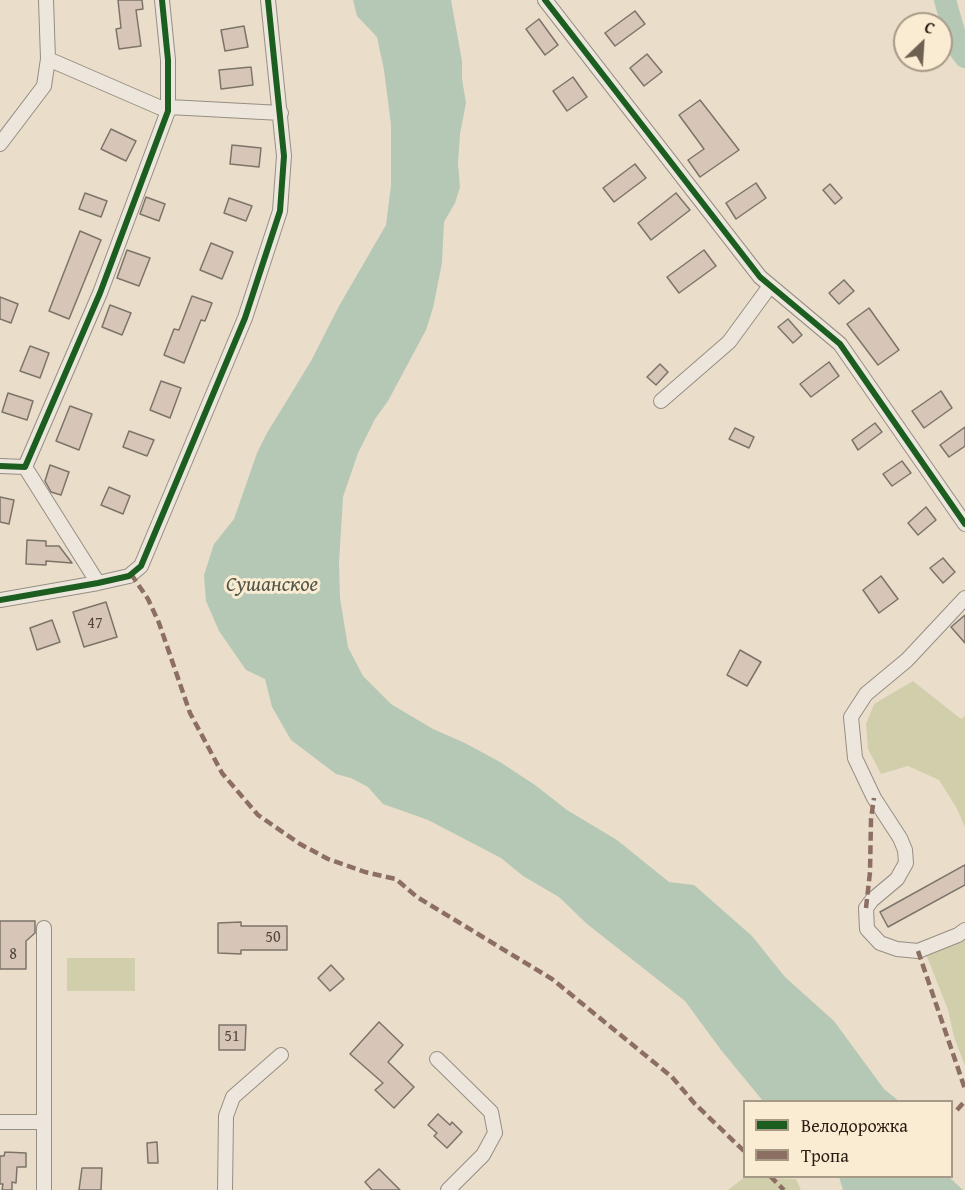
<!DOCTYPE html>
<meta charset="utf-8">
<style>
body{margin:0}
#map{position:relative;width:965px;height:1190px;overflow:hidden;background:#eadeca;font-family:"Gentium Book Plus",serif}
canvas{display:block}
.legend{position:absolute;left:743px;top:1100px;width:210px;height:78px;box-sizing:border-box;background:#faecd3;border:2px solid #a69986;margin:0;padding:8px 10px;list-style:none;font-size:18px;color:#291c12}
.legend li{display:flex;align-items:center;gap:12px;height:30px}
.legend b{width:30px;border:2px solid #a69986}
.north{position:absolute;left:893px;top:12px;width:60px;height:60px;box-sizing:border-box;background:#faecd3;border:2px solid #a69986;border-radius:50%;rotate:25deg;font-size:16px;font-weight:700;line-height:24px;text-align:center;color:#291c12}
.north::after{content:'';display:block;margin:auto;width:21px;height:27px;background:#6d6052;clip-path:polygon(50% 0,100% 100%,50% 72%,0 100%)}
</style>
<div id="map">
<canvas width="965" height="1190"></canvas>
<ul class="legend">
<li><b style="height:8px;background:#1b5e20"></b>Велодорожка</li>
<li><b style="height:8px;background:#8d6e63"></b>Тропа</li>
</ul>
<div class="north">С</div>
</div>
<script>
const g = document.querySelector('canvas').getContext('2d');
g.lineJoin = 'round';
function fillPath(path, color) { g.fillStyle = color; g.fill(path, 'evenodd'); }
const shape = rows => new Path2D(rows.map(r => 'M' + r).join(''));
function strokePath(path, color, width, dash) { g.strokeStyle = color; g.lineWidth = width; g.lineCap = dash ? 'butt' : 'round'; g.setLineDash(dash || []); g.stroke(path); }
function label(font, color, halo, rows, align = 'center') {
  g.font = font + ' "Gentium Book Plus",serif'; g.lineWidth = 6; g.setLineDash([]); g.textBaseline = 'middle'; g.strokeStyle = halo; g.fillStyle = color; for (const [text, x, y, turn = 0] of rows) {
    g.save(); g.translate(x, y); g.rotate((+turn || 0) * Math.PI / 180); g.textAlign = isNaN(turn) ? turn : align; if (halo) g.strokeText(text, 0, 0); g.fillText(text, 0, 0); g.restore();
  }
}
fillPath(shape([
 [913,681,961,719,965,716,965,827,956,807,939,780,908,766,881,774,868,749,866,724,874,704],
 [965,939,965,1066,954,1037,948,1010,926,954],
 [67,958,135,958,135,991,67,991],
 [745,1177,796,1179,801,1190,728,1190]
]), '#d1cfab');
fillPath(shape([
 [353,0,451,0,462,61,462,79,466,103,460,134,458,163,460,187,455,203,444,222,442,263,433,308,426,330,388,401,375,419,358,453,343,497,339,563,340,598,348,647,363,676,391,704,433,729,465,743,500,762,535,785,567,810,617,840,669,882,694,885,752,936,785,977,834,1021,884,1089,899,1101,763,1101,721,1050,685,1001,587,924,559,897,523,876,501,858,428,820,383,804,368,787,351,778,336,774,291,740,272,707,265,679,246,670,219,631,206,601,204,575,214,544,234,519,257,453,267,433,311,361,339,306,386,225,391,185,391,125,384,70,377,37,357,16],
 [839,1177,949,1177,963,1190,843,1190]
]), '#b5c8b5');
strokePath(shape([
 [945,0,959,49,965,57]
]), '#b5c8b5', 22);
const building = shape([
 [118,0,142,0,143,9,136,10,141,46,119,49,116,29,121,28,118,0],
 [635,11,645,24,615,46,605,33,635,11],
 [539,19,558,45,545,55,526,29,539,19],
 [244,26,248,47,225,51,221,30,244,26],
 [647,54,662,72,644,86,630,68,647,54],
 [251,67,253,85,221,89,219,70,251,67],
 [573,77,587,97,567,111,553,91,573,77],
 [700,100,739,150,700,177,688,160,704,149,679,115,700,100],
 [111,129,136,141,126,161,101,149,111,129],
 [232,145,261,148,259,167,230,164,232,145],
 [635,164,646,178,614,202,603,188,635,164],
 [756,183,766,198,736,219,726,203,756,183],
 [830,184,842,198,835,204,823,190,830,184],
 [85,193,107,201,101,217,79,209,85,193],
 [676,193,690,210,651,240,638,223,676,193],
 [146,197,165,204,159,221,140,214,146,197],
 [229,198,252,206,246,221,224,213,229,198],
 [80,231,101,240,69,319,49,311,80,231],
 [211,243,233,252,222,279,200,270,211,243],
 [127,250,150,258,139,286,117,278,127,250],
 [704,250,716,266,679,293,667,277,704,250],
 [844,280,854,291,839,304,829,293,844,280],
 [192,296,212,303,205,321,201,320,184,363,164,355,174,329,179,330,192,296],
 [0,297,18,304,11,323,0,319,0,297],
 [110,305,131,313,122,335,102,327,110,305],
 [869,308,899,350,878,365,847,324,869,308],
 [788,319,802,335,793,343,778,327,788,319],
 [30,346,49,353,40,378,20,371,30,346],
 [829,362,839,376,811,397,800,384,829,362],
 [660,364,668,372,656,385,647,377,660,364],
 [161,381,181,388,170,418,150,410,161,381],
 [941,391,952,408,924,428,912,411,941,391],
 [8,393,33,401,27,420,2,412,8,393],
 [70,406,92,414,79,450,56,441,70,406],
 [875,423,882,432,858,450,852,440,875,423],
 [965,427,965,446,949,457,940,445,965,427],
 [735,428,754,437,749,448,729,439,735,428],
 [129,431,154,440,147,456,123,447,129,431],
 [902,461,911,473,892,486,883,474,902,461],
 [50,465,69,472,61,495,51,492,45,481,50,465],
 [109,487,130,496,123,514,101,505,109,487],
 [0,497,14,500,9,524,0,522,0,497],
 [926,507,936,520,918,535,908,523,926,507],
 [27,540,46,541,46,546,59,546,72,563,46,561,46,565,26,564,27,540],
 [943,558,955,572,943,583,930,568,943,558],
 [881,576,898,599,879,613,863,590,881,576],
 [106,602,117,637,84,647,73,612,106,602],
 [965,615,965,643,951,627,965,615],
 [52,620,60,642,37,650,30,628,52,620],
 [740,650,761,662,747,686,727,675,740,650],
 [965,865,965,885,888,927,880,912,965,865],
 [0,921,35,921,35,933,26,941,26,969,0,969,0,921],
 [241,922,241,926,287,926,287,950,241,950,241,954,218,953,218,923,241,922],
 [331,965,344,979,330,991,318,978,331,965],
 [379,1022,403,1045,388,1062,414,1087,394,1108,375,1090,383,1083,350,1054,379,1022],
 [219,1025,246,1025,245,1050,219,1050,219,1025],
 [438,1114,450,1125,452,1122,462,1132,447,1148,434,1136,437,1133,428,1125,438,1114],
 [157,1142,158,1163,148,1163,147,1143,157,1142],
 [5,1152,26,1153,26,1167,17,1167,16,1183,12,1182,12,1190,2,1190,3,1184,0,1184,0,1156,4,1156,5,1152],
 [82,1168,102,1168,101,1190,79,1190,82,1168],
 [379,1169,400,1190,372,1190,365,1182,379,1169]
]);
fillPath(building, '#d7c6b8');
strokePath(building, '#7c7469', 1.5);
const minor = shape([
 [46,0,48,59,168,111],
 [545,0,760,277,840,344,965,524],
 [169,107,281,113],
 [0,144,44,86,48,59],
 [661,401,729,342,770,286],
 [0,466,25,467,100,293,168,111,168,60,162,0],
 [25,467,98,583],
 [965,598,907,660,866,694,851,717,855,758,874,798,900,838,905,850,906,863,897,879,872,900,866,908,867,929,880,943,897,949,918,951,958,935,965,930],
 [0,600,98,583,129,576,141,566,245,318,280,211,284,156,268,0],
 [437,1059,491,1112,495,1133,483,1155,448,1190],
 [0,1122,44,1122,44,928],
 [44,1122,44,1190],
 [225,1190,226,1116,233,1097,281,1055]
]);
strokePath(minor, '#968e82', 16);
strokePath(minor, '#ede6dd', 14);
strokePath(shape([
 [131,574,148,599,159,623,190,713,222,773,258,815,300,844,328,859,365,872,396,879,417,897,552,979,672,1077,695,1104,744,1151],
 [866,908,870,872,871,819,874,798],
 [918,951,965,1089],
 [957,1110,965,1101],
 [770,1176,784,1190]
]), '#8d6e63', 4.5, [9, 4.5]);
strokePath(shape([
 [545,0,760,277,840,344,965,524],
 [0,466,25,467,100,293,168,111,168,60,162,0],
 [0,600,98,583,129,576,141,566,245,318,280,211,284,156,268,0]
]), '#1b5e20', 6);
label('16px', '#56473c', null, [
 ["47",95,624],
 ["50",273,938],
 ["8",13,955],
 ["51",232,1037]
]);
label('italic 21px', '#525548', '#faecd3', [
 ["Сушанское",272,586]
]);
</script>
